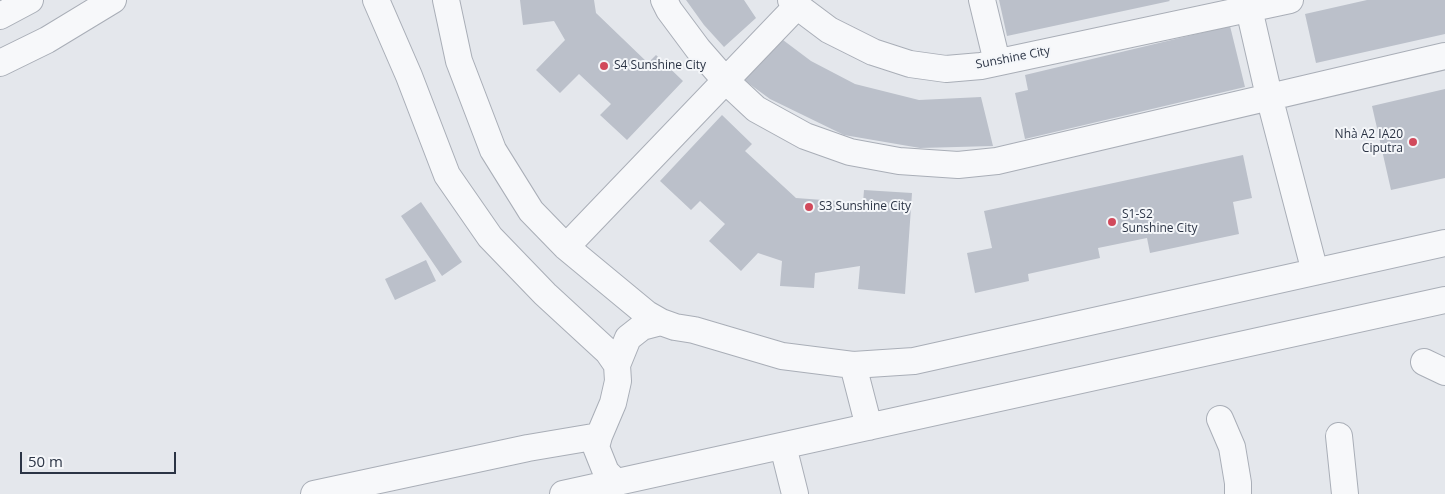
<!DOCTYPE html>
<meta charset="utf-8">
<style>
body{margin:0}
#map{position:relative;width:1445px;height:494px;overflow:hidden;background:#e4e7ec;font-family:"Open Sans",sans-serif}
canvas{display:block}
.scale{position:absolute;left:20px;top:452px;width:156px;height:22px;box-sizing:border-box;border:2px solid #2b3445;border-top:0;padding-left:6px;font-size:15px;line-height:18px;white-space:nowrap;color:#2b3445;-webkit-text-stroke:4px #f4f6f9;paint-order:stroke}
</style>
<div id="map">
<canvas width="1445" height="494"></canvas>
<div class="scale">50 m</div>
</div>
<script>
const g = document.querySelector('canvas').getContext('2d');
g.lineJoin = 'round';
function fillPath(path, color) { g.fillStyle = color; g.fill(path, 'evenodd'); }
const shape = rows => new Path2D(rows.map(r => 'M' + r).join(''));
function strokePath(path, color, width, dash) { g.strokeStyle = color; g.lineWidth = width; g.lineCap = dash ? 'butt' : 'round'; g.setLineDash(dash || []); g.stroke(path); }
function label(font, color, halo, rows, align = 'center') {
  g.font = font + ' "Open Sans",sans-serif'; g.lineWidth = 4; g.setLineDash([]); g.textBaseline = 'middle'; g.strokeStyle = halo; g.fillStyle = color; for (const [text, x, y, turn = 0] of rows) {
    g.save(); g.translate(x, y); g.rotate((+turn || 0) * Math.PI / 180); g.textAlign = isNaN(turn) ? turn : align; if (halo) g.strokeText(text, 0, 0); g.fillText(text, 0, 0); g.restore();
  }
}
fillPath(shape([
 [520,0,594,0,596,13,648,63,656,55,683,81,627,140,600,115,611,104,579,74,560,93,536,70,565,40,554,21,523,25],
 [686,0,744,0,756,18,724,47,704,25],
 [999,0,1169,0,1170,1,1007,36],
 [1367,0,1445,0,1445,34,1316,63,1305,14],
 [1230,26,1245,87,1025,139,1015,93,1028,90,1025,75],
 [783,40,811,61,855,84,919,100,981,97,993,146,920,148,844,135,770,99,744,80],
 [1445,89,1445,178,1391,190,1372,106],
 [722,115,752,144,745,151,796,198,863,203,864,190,912,193,905,294,858,289,860,266,815,273,814,288,780,286,782,261,758,253,741,271,709,241,725,224,700,201,691,210,660,181],
 [1243,155,1252,198,1233,202,1239,234,1150,253,1147,238,1098,248,1100,258,1028,274,1029,281,975,293,967,253,992,248,984,211],
 [421,202,462,262,442,276,401,216],
 [426,260,436,281,395,300,385,279]
]), '#bbc0ca');
const minor = shape([
 [376,0,409,76,447,175,490,237,545,294,608,352,617,365,618,381,613,403,599,436,596,447,606,472,616,482],
 [446,0,459,61,493,150,531,211,566,247,647,314,661,322,675,327,694,330,782,356,853,365,914,361,1445,243],
 [664,0,669,10,698,49,726,81,756,109,805,136,850,152,899,161,958,165,997,161,1445,56],
 [791,0,797,6,829,30,873,52,910,64,946,69,981,66,1290,0],
 [982,0,997,62],
 [1247,0,1269,96,1315,272],
 [0,16,30,0],
 [0,63,47,40,113,0],
 [566,247,797,6],
 [1424,362,1445,372],
 [617,365,628,338,642,327,661,322],
 [853,365,869,427],
 [1220,419,1232,447,1238,483,1238,494],
 [1339,436,1345,494],
 [783,446,795,494],
 [314,494,528,448,599,436],
 [563,494,1445,300]
]);
strokePath(minor, '#a9aeb7', 28);
strokePath(minor, '#f7f8fa', 26);
for (const [x, y, r, color] of [
 [604,66,5,"#d1495b"],
 [1413,142,5,"#d1495b"],
 [809,207,5,"#d1495b"],
 [1112,222,5,"#d1495b"]
]) { const dot = new Path2D(); dot.arc(x, y, r, 0, 2 * Math.PI); g.fillStyle = color; g.fill(dot); strokePath(dot, '#f4f6f9', 2); }
label('12px', '#2b3445', '#f4f6f9', [
 ["Sunshine City",1013,58,-11]
]);
label('12px', '#2b3445', '#f4f6f9', [
 ["S4 Sunshine City",614,66],
 ["Nhà A2 IA20",1403,135,"right"],
 ["Ciputra",1403,149,"right"],
 ["S3 Sunshine City",819,207],
 ["S1-S2",1122,215],
 ["Sunshine City",1122,229]
], 'left');
</script>
